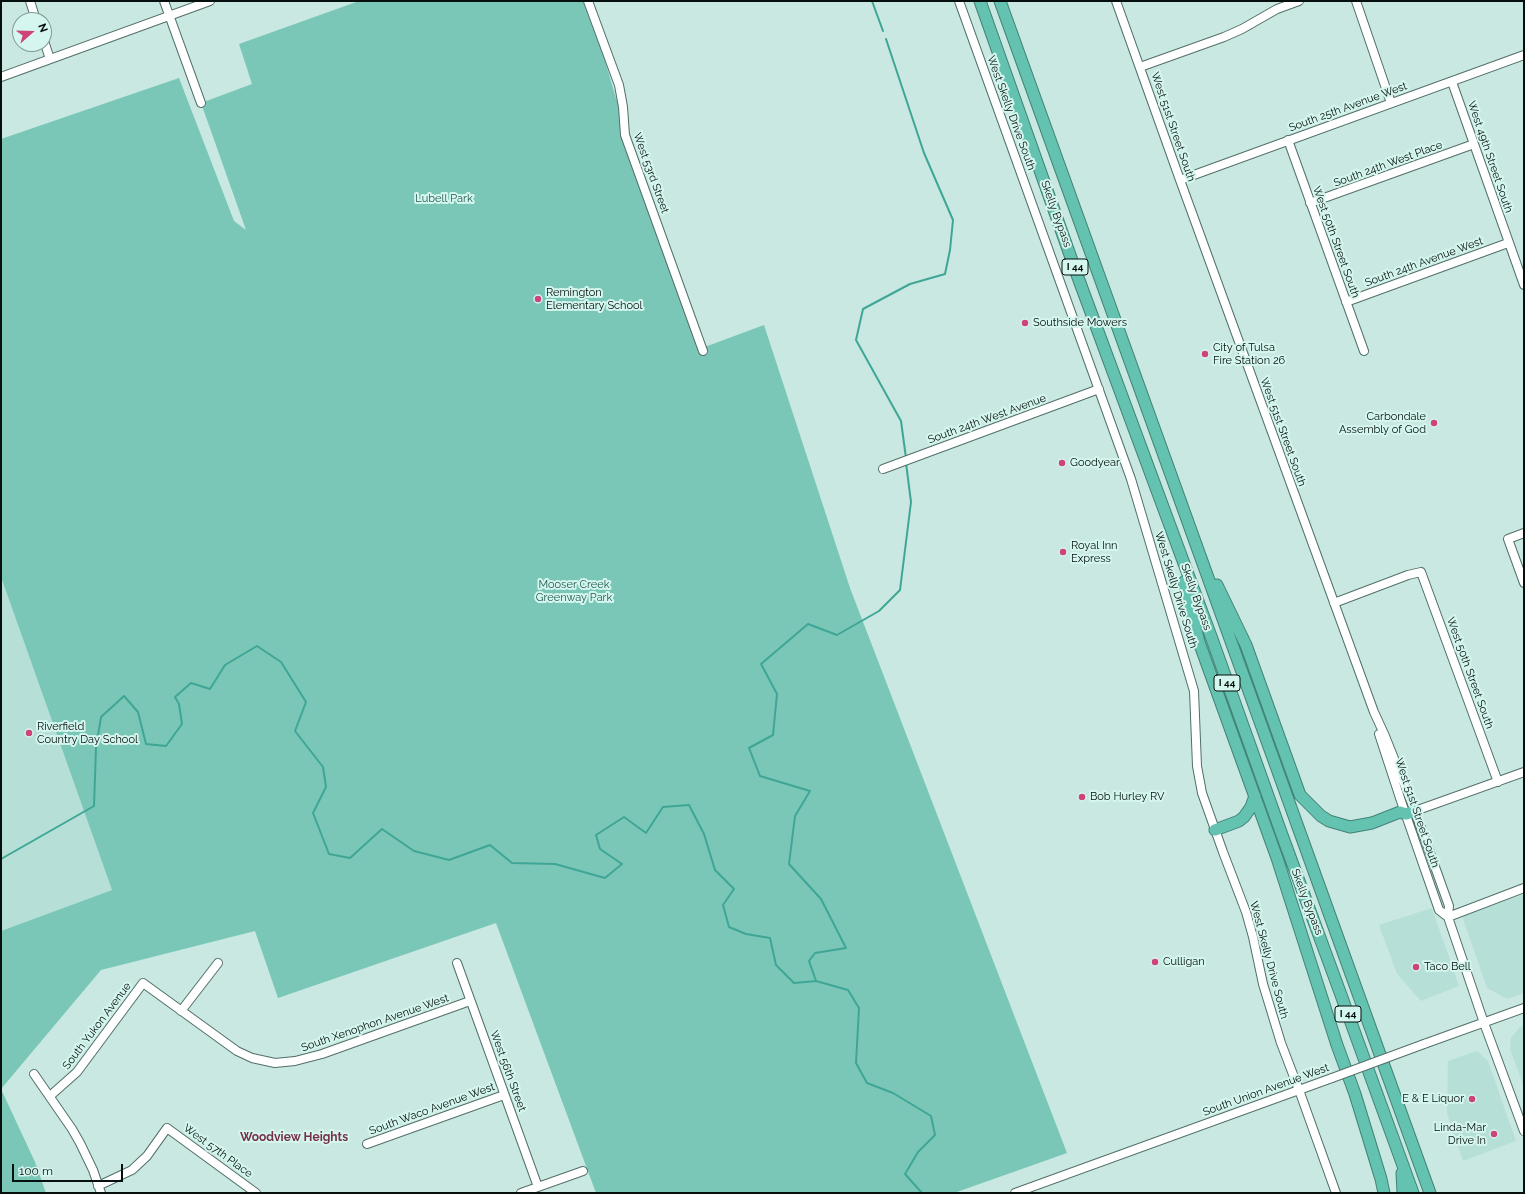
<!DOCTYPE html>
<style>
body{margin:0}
#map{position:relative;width:1525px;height:1194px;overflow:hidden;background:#c8e8e1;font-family:Raleway,sans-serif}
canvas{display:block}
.frame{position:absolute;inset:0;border:2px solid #050f0d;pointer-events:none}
.north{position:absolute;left:12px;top:12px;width:40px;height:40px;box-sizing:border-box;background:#d5f6ee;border:1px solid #829a94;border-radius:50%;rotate:70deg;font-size:11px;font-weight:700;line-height:16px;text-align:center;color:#050f0d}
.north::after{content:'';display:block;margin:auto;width:14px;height:18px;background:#ce4379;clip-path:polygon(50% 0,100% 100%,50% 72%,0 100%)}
.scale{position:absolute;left:12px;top:1164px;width:111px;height:18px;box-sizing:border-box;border:2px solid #050f0d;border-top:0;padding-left:5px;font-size:12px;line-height:14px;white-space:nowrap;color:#050f0d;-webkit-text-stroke:3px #d5f6ee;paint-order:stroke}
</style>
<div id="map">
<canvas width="1525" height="1194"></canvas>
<div class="frame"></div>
<div class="north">N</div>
<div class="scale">100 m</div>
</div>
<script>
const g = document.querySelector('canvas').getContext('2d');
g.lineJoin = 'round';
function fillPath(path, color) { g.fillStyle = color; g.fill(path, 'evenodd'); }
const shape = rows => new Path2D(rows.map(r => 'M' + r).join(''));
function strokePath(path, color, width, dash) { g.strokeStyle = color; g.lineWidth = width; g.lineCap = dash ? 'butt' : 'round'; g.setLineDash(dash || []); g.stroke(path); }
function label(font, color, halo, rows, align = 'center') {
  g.font = font + ' Raleway,sans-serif'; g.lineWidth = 4; g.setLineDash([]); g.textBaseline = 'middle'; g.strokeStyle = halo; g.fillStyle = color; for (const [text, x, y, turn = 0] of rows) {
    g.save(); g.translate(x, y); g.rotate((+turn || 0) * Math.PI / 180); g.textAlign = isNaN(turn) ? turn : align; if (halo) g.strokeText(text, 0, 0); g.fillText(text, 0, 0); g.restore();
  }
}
fillPath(shape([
 [1,577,112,890,1,931],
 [1524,894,1524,993,1507,999,1487,988,1462,916],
 [1432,908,1459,986,1421,1001,1397,974,1379,925],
 [1524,1026,1524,1087,1510,1049,1511,1038,1520,1027],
 [1477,1051,1488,1061,1516,1141,1463,1161,1447,1113,1448,1061]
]), '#b6e0d7');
fillPath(shape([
 [359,1,584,1,602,50,615,95,702,348,764,325,850,588,1067,1153,954,1193,596,1193,496,923,278,998,255,931,101,970,1,1089,1,931,112,890,1,577,1,139,179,78,234,221,246,230,201,103,252,84,239,44],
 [1,1089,35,1162,46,1193,1,1193]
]), '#7ac7b8');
strokePath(shape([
 [872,1,883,31],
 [886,39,924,153,953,220,950,250,945,274,910,284,863,309,856,340,901,421,906,458],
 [1,859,94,806,96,748,101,717,124,696,138,712,146,744,166,746,182,724,179,704,175,697,191,683,210,689,225,665,257,646,281,662,306,702,295,731,323,767,326,787,313,813,329,854,350,858,382,829,414,851,449,860,490,845,512,863,555,864,605,878,622,864,600,849,596,835,624,817,646,833,663,807,689,805,704,834,715,870,734,889,723,905,729,927,746,934,770,938,776,965,794,983,816,981,848,990,859,1008,856,1063,867,1083,893,1093,931,1116,935,1135,918,1152,905,1174,922,1193],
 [816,981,809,961,815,953,846,948,821,899,789,864,795,816,810,791,760,776,749,748,773,735,777,694,761,664,808,624,837,635,879,611,900,590,911,502,906,463]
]), '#3fa696', 2);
const minor = shape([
 [30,1,36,20],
 [164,1,201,103],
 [588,1,619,85,623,107,625,135,703,351],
 [959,1,1131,479,1194,691,1197,766,1202,793,1223,852,1246,912,1253,937,1263,984,1281,1043,1299,1090,1336,1193],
 [1116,1,1180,180,1374,712,1385,736,1415,811,1449,906,1448,917,1484,1023,1524,1131],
 [1356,1,1391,103],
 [44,41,50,59],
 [1140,67,1224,37,1242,29,1277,9,1299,1],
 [1,77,210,1],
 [1452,82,1524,285],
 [1288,140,1364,351],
 [1180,180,1524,55],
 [1310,203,1474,144],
 [1346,302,1508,243],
 [883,469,1099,389],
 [1524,533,1508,539,1524,583],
 [1334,603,1408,575,1421,572,1498,782],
 [1379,734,1401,801,1439,910,1448,917],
 [1415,811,1524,772],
 [1448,917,1524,888],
 [457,963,538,1187],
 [181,1011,218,963],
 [1424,1044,1524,1008],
 [34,1074,72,1129,80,1143,93,1170,101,1193],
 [50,1096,77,1072,143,983,237,1051,252,1058,275,1063,295,1061,322,1054,470,1001],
 [367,1144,504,1095],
 [98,1186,132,1170,147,1156,167,1128,256,1193],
 [521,1193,583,1171],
 [1015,1193,1332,1078]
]);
const highway = shape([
 [980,1,1076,272,1212,639,1282,835,1337,984,1413,1193],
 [1000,1,1430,1193],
 [1184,582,1199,642,1277,858,1337,1045,1355,1094,1381,1179,1384,1193],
 [1217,585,1246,645,1300,795,1321,816,1329,821,1350,827,1372,823,1400,812,1406,814,1415,811],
 [1215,830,1239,821,1244,817,1251,807,1255,796],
 [1402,1173,1403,1193]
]);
strokePath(minor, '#526f69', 10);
strokePath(highway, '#438378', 13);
strokePath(minor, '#fff', 8);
strokePath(highway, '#64c2b1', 11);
const minorBridge = shape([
 [1332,1078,1424,1044]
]);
strokePath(minorBridge, '#526f69', 10, []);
strokePath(minorBridge, '#fff', 8);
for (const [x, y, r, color] of [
 [538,299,4,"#ce4379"],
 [1025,323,4,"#ce4379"],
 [1205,354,4,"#ce4379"],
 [1434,423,4,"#ce4379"],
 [1062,463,4,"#ce4379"],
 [1063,552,4,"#ce4379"],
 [29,733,4,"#ce4379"],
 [1082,797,4,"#ce4379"],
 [1155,962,4,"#ce4379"],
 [1416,967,4,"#ce4379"],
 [1472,1099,4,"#ce4379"],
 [1494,1134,4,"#ce4379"]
]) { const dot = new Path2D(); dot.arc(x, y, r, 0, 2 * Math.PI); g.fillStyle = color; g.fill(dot); strokePath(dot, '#d5f6ee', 1.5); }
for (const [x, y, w] of [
 [1075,267,26],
 [1227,683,26],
 [1348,1014,26]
]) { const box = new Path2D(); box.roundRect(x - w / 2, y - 8, w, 16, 3); g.fillStyle = '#d5f6ee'; g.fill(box); strokePath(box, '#050f0d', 1); }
label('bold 10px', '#050f0d', null, [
 ["I 44",1075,267],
 ["I 44",1227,683],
 ["I 44",1348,1014]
]);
label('11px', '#050f0d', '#d5f6ee', [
 ["South 25th Avenue West",1348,107,-20],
 ["West Skelly Drive South",1011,113,70],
 ["West 51st Street South",1173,127,71],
 ["West 49th Street South",1490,157,71],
 ["South 24th West Place",1388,164,-20],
 ["West 53rd Street",651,173,70],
 ["Skelly Bypass",1056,214,70],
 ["West 50th Street South",1336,242,70],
 ["South 24th Avenue West",1424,262,-20],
 ["South 24th West Avenue",987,419,-20],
 ["West 51st Street South",1283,432,70],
 ["West Skelly Drive South",1176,590,73],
 ["Skelly Bypass",1196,597,70],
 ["West 50th Street South",1470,673,70],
 ["West 51st Street South",1417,813,71],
 ["Skelly Bypass",1307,902,69],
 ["West Skelly Drive South",1269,960,75],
 ["South Xenophon Avenue West",375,1023,-19],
 ["South Yukon Avenue",97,1026,-53],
 ["West 56th Street",508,1071,70],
 ["South Union Avenue West",1266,1090,-20],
 ["South Waco Avenue West",432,1109,-20],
 ["West 57th Place",218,1151,36]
]);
label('11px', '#225a51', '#d5f6ee', [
 ["Lubell Park",444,199],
 ["Mooser Creek",574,585],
 ["Greenway Park",574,598]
]);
label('11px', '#050f0d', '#d5f6ee', [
 ["Remington",546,293],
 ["Elementary School",546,306],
 ["Southside Mowers",1033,323],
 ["City of Tulsa",1213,348],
 ["Fire Station 26",1213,361],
 ["Carbondale",1426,417,"right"],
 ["Assembly of God",1426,430,"right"],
 ["Goodyear",1070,463],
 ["Royal Inn",1071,546],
 ["Express",1071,559],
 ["Riverfield",37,727],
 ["Country Day School",37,740],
 ["Bob Hurley RV",1090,797],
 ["Culligan",1163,962],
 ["Taco Bell",1424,967],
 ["E & E Liquor",1464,1099,"right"],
 ["Linda-Mar",1486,1128,"right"],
 ["Drive In",1486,1141,"right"]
], 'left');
label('bold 12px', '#763149', '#d5f6ee', [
 ["Woodview Heights",294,1137]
]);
</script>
